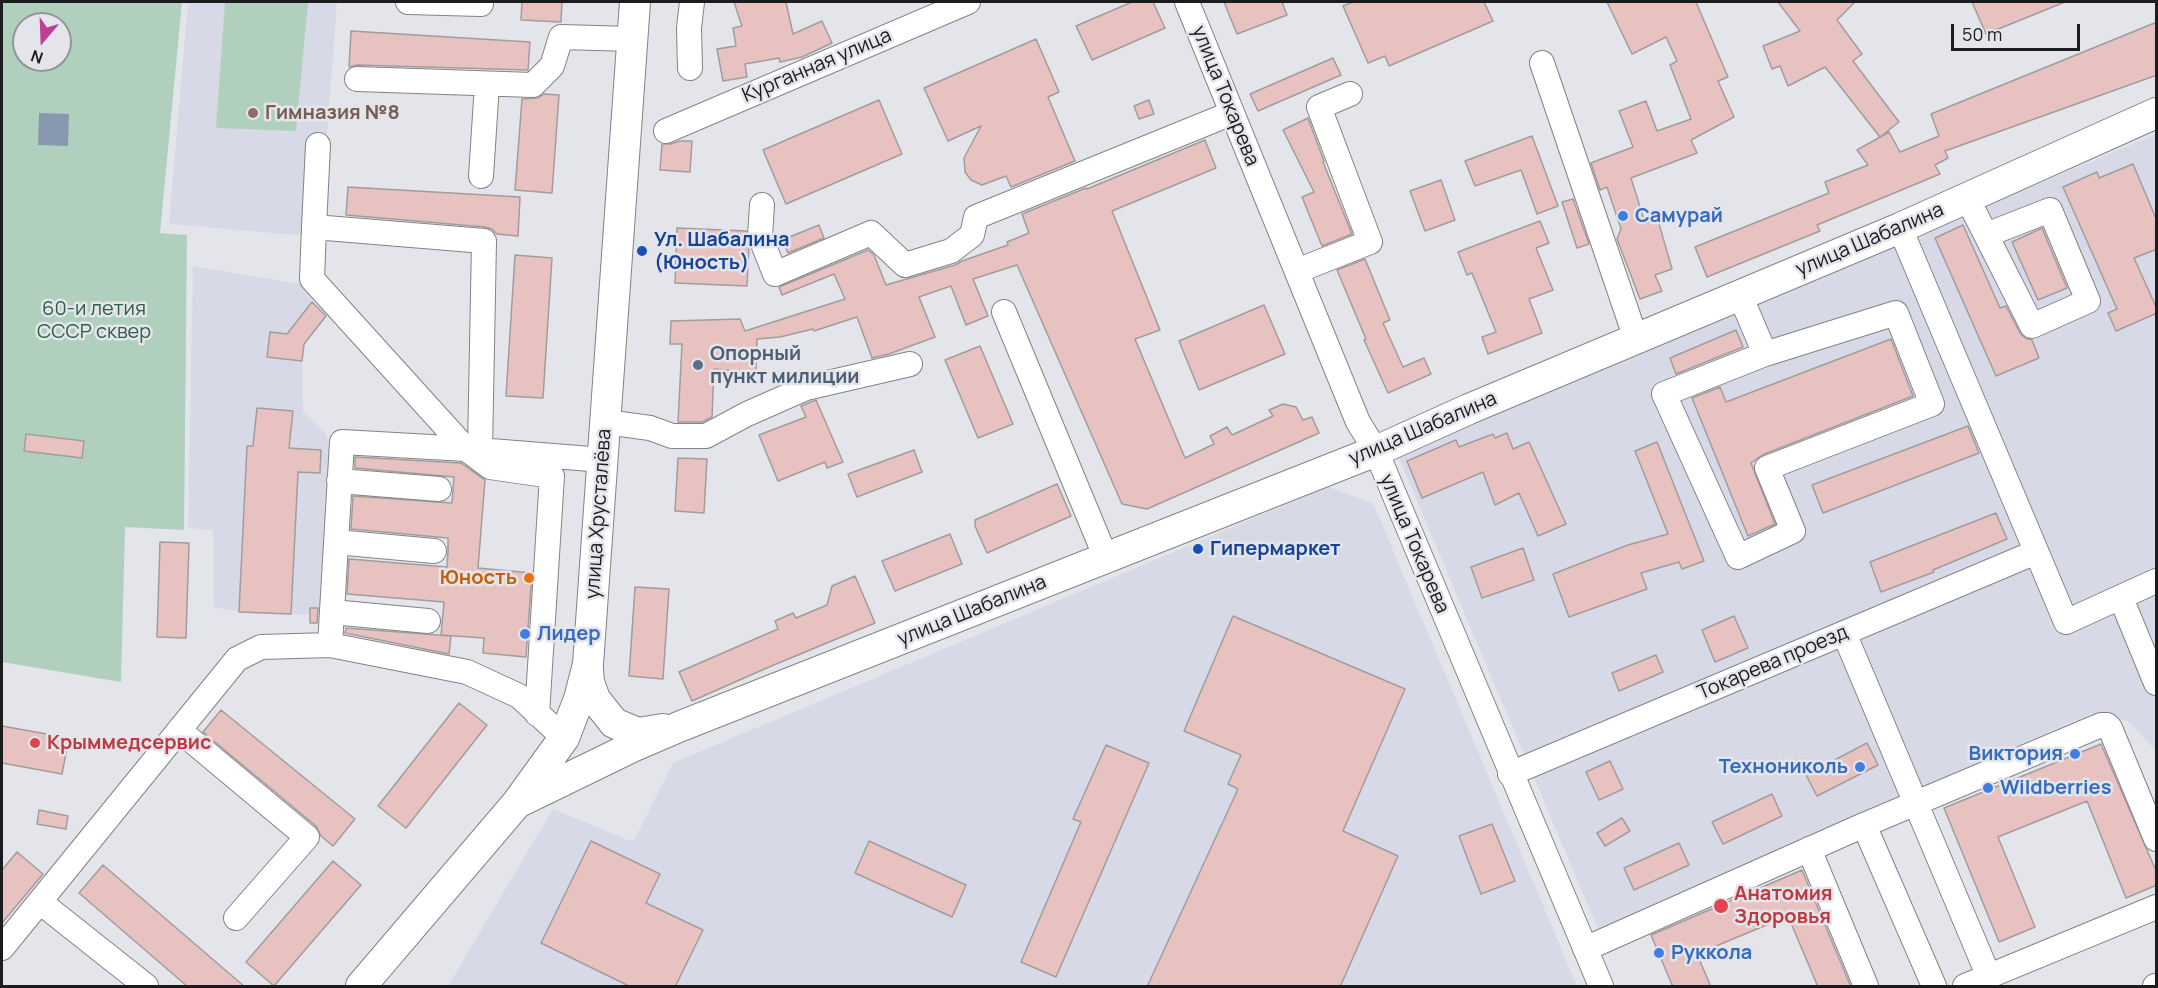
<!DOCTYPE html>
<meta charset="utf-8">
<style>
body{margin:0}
#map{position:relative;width:2158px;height:988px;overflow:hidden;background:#e4e5ea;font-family:Manrope,sans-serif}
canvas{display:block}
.frame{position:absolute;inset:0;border:3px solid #1b1c1e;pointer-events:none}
.north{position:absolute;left:12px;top:12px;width:60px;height:60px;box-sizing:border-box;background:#e4e5ea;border:2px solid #949598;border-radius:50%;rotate:199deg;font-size:16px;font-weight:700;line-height:24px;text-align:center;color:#1b1c1e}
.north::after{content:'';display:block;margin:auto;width:21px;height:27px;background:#bd4190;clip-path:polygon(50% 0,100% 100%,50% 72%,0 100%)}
.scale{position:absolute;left:1951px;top:24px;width:129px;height:27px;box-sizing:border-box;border:3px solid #1b1c1e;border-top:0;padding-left:8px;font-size:18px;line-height:21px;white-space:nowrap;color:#1b1c1e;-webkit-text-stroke:4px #e4e5ea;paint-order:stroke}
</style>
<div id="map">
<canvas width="2158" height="988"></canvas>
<div class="frame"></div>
<div class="north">N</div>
<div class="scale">50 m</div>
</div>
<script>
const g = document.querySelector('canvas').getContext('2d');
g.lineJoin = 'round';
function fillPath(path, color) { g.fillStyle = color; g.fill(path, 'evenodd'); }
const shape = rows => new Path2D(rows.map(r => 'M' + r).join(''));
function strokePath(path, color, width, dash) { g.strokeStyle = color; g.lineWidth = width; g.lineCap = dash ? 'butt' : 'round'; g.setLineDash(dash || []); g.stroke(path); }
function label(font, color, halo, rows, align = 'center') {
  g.font = font + ' Manrope,sans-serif'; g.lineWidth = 5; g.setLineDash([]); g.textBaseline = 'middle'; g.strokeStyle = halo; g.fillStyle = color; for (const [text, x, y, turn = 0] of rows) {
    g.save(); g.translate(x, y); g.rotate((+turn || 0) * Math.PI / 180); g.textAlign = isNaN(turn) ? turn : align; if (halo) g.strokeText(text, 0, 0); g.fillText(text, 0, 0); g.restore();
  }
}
fillPath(shape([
 [188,2,337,2,319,237,169,224],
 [2156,134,2156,751,2128,721,2092,713,1598,929,1398,456],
 [193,266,305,285,312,302,293,327,305,336,270,332,267,357,302,361,303,412,325,433,333,456,326,608,310,608,310,615,239,612,214,607,213,530,188,528],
 [1328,487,1373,503,1577,986,448,986,553,809,633,842,673,763]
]), '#d7d9e6');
fillPath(shape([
 [2,2,182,2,160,233,187,235,184,530,125,527,121,682,2,662],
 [24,24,60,24,60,60,24,60],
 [225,2,308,2,296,131,216,128]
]), '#b1cfbd');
fillPath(shape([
 [39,113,69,114,68,146,38,145]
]), '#8898b1');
const building = shape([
 [522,2,562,2,561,22,521,20,522,2],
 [734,2,786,2,793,34,822,21,832,43,802,57,780,62,779,58,745,64,747,77,723,81,717,49,736,46,733,28,742,26,734,2],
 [1132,2,1153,2,1165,28,1092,60,1076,26,1132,2],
 [1224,2,1282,2,1287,15,1237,34,1224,2],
 [1353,2,1484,2,1493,21,1389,66,1385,56,1368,63,1343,6,1353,2],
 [1607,2,1696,2,1728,77,1718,81,1734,117,1691,140,1697,153,1631,178,1645,223,1658,220,1672,269,1655,275,1662,291,1640,299,1617,239,1621,229,1607,187,1600,190,1591,163,1633,147,1619,111,1646,101,1657,131,1691,119,1670,65,1677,61,1666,37,1632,54,1607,2],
 [1778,2,1855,2,1837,20,1862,54,1853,61,1899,122,1880,137,1825,67,1788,86,1780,66,1772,69,1763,46,1800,31,1778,2],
 [1972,2,2065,2,1986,34,1972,2],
 [2157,22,2157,75,1945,151,1948,158,1935,165,1940,174,1817,225,1820,231,1707,277,1695,247,1829,193,1825,182,1868,165,1857,150,1889,132,1900,152,1939,136,1931,114,2157,22],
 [351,31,530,42,528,70,357,65,349,67,351,31],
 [1036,39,1059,92,1048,97,1075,161,1011,187,1006,176,982,185,971,180,965,172,964,158,981,126,948,141,924,88,1036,39],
 [1333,58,1341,75,1258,111,1250,94,1333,58],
 [544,94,559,95,552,193,515,190,522,99,538,98,544,94],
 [879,100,902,154,786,204,763,150,879,100],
 [1149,100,1154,114,1139,119,1134,106,1149,100],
 [1308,118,1324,161,1323,162,1352,234,1322,246,1302,197,1314,192,1283,130,1308,118],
 [1532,136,1558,206,1537,214,1521,170,1475,186,1465,161,1532,136],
 [1205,140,1216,168,1112,211,1160,330,1135,339,1185,458,1214,444,1210,436,1227,427,1232,435,1273,416,1269,410,1283,404,1296,407,1303,420,1312,417,1319,433,1147,509,1122,504,1017,265,973,279,988,316,966,325,951,286,919,297,935,337,889,354,872,358,857,317,814,331,813,329,780,337,757,339,756,373,714,369,712,417,702,422,678,422,682,344,670,344,671,321,740,319,745,331,845,299,834,274,782,295,779,287,868,250,874,255,886,285,955,265,962,261,1008,245,1007,242,1029,233,1022,214,1086,188,1087,189,1205,140],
 [680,141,692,141,690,172,660,170,662,144,671,144,680,141],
 [2133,164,2157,221,2157,249,2134,258,2157,309,2157,313,2116,331,2108,313,2117,309,2063,187,2097,172,2099,178,2133,164],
 [1441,180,1455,220,1425,231,1410,191,1441,180],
 [348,187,520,197,518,236,497,234,492,229,485,227,346,215,348,187],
 [1573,199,1589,244,1577,248,1562,202,1573,199],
 [1540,221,1549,243,1536,248,1553,290,1529,299,1542,333,1488,354,1482,337,1496,332,1472,273,1467,275,1458,252,1540,221],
 [819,225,824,238,788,253,782,240,819,225],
 [1963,225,2000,308,2006,306,2020,333,2025,338,2032,340,2039,358,1996,376,1935,238,1963,225],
 [677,228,746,231,749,246,747,286,675,283,677,228],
 [2042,228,2067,288,2038,300,2012,242,2042,228],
 [515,255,552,258,543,398,506,396,515,255],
 [1365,259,1390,320,1383,323,1403,367,1424,358,1431,374,1388,393,1364,340,1366,339,1337,270,1365,259],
 [312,302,326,316,304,344,302,361,267,357,270,332,287,334,312,302],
 [1264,305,1285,354,1199,390,1179,341,1264,305],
 [1736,330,1743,347,1676,374,1670,358,1736,330],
 [1891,339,1913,396,1762,455,1751,463,1775,524,1748,536,1692,398,1720,387,1726,402,1891,339],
 [980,346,1013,424,978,438,945,360,980,346],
 [816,400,843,462,827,468,825,462,778,481,759,435,806,417,801,406,816,400],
 [257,408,293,411,289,448,321,450,320,473,298,472,291,614,239,612,247,446,253,446,257,408],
 [1968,426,1979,453,1823,513,1812,485,1968,426],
 [1507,433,1513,449,1529,442,1566,524,1538,536,1519,493,1495,505,1483,472,1422,498,1407,461,1456,440,1459,447,1493,434,1495,438,1507,433],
 [26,434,84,441,82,458,24,451,26,434],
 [1657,442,1704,561,1682,569,1679,562,1641,573,1647,589,1569,617,1553,574,1628,545,1668,534,1635,451,1657,442],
 [914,450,922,472,857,497,848,474,914,450],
 [355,457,461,463,485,480,478,568,532,573,526,657,483,653,484,638,441,635,444,602,347,594,349,559,447,567,448,552,448,538,351,529,353,496,452,503,454,477,355,468,355,457],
 [678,458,707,459,704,513,675,511,678,458],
 [1057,484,1071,516,987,553,975,526,975,520,1057,484],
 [1996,513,2007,539,1933,570,1934,572,1881,592,1870,562,1996,513],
 [950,534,962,564,895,591,882,561,950,534],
 [160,542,189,543,186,638,157,637,160,542],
 [1523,548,1534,580,1482,598,1471,567,1523,548],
 [855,576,875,623,769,667,692,701,679,672,778,629,775,621,793,613,796,618,827,605,832,586,855,576],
 [635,587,669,589,663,679,629,676,635,587],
 [310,608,318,608,317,623,310,623,310,608],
 [1233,616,1405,689,1343,831,1398,856,1340,987,1147,987,1238,789,1228,784,1241,755,1184,731,1233,616],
 [1734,616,1748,648,1715,662,1702,630,1734,616],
 [346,628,451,636,449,654,345,633,346,628],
 [1656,655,1663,672,1619,691,1612,673,1656,655],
 [459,703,487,725,406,828,378,806,459,703],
 [221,710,355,819,333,846,321,836,316,826,203,732,221,710],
 [2,726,69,738,62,774,2,763,2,726],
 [1867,743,1878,765,1817,796,1806,775,1867,743],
 [2101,744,2157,873,2157,885,2126,898,2087,801,1998,837,2035,927,1999,942,1944,808,2101,744],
 [1106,745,1149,763,1056,977,1021,962,1081,822,1073,819,1106,745],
 [1610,761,1623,789,1599,800,1586,772,1610,761],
 [1772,794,1782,816,1723,844,1712,822,1772,794],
 [39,810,68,816,66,829,37,824,39,810],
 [1622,818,1630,831,1605,846,1597,833,1622,818],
 [1492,824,1515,881,1481,894,1459,836,1492,824],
 [591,841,660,874,646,903,703,930,675,987,631,987,541,943,591,841],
 [869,841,966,885,952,917,855,873,869,841],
 [1679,843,1689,865,1634,890,1624,868,1679,843],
 [17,852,43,874,2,923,2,870,17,852],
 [333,861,361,885,274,986,246,962,333,861],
 [103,865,245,987,188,987,79,893,103,865],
 [1802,870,1851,987,1818,987,1788,916,1697,954,1711,987,1673,987,1651,935,1802,870]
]);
fillPath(building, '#e7c2c1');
strokePath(building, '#a29c9c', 1.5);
const minor = shape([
 [408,2,481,4,481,2],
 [1187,2,1358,422,1376,451,1601,986],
 [1542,63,1636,339],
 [690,68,689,28,692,2],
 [357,79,533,85,552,66,561,37,632,39],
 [666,131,968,2],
 [481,176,487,84],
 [1967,198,1986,235,2032,326,2088,301,2050,210,1986,235],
 [762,205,760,236,775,274,871,233,905,265,951,251,972,235,976,217,1232,113],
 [314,227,318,145],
 [1900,228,2066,622,2156,581],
 [1297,271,1370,242,1319,107,1350,94],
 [1740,295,1765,354,1664,394,1738,557,1793,531,1767,468,1932,404,1896,313,1765,354],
 [1004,312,1106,558],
 [606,422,650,428,672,436,706,436,747,414,806,388,910,364],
 [480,450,484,241,314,227,312,279,466,449,490,467,552,476,537,714],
 [339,481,439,489],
 [336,542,434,551],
 [2121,598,2156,683],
 [332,612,428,621],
 [1844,633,1989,977],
 [330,645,342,442,466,449,603,460],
 [179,730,307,837,236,918],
 [1510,774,2036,552],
 [1864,825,2101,725,2107,725,2110,728,2156,839],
 [1809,849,1866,986],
 [40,902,146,986],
 [2,948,237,659,261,647,330,645,467,672,519,696,564,738],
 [1585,949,1864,825,1934,986],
 [1965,986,2156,907],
 [2155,986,2156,986]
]);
const major = shape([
 [588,669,589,682,595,699,614,723,638,733,663,729],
 [517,803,632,747,681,726,1376,451,1469,409,1900,228,2156,113],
 [361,986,517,803,564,738,579,699,588,664,635,2]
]);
strokePath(minor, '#828388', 26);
strokePath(major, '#828388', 32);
strokePath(minor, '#fff', 24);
strokePath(major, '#fff', 30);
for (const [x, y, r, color] of [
 [253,113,6,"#8d6e63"],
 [1623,216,6,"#3f7fe0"],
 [642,251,6,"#1a4fb4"],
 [698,365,6,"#5c6f8a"],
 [1198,549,6,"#1a4fb4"],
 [529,578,6,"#e8710a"],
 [525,634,6,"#3f7fe0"],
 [35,743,6,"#e0444e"],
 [2075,754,6,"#3f7fe0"],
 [1860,767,6,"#3f7fe0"],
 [1988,788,6,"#3f7fe0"],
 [1721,906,8,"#e0444e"],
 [1659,953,6,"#3f7fe0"]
]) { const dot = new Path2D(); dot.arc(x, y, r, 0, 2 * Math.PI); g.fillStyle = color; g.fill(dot); strokePath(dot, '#e4e5ea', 2); }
label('20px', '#1b1c1e', '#e4e5ea', [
 ["Курганная улица",817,66,-23],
 ["улица Токарева",1225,96,68],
 ["улица Шабалина",1870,240,-23],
 ["улица Шабалина",1423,429,-23],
 ["улица Хрусталёва",599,514,-86],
 ["улица Токарева",1414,544,67],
 ["улица Шабалина",972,611,-22],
 ["Токарева проезд",1773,663,-23]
]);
label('bold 20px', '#785e54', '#e4e5ea', [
 ["Гимназия №8",265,113]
], 'left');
label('bold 20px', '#366cbe', '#e4e5ea', [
 ["Самурай",1635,216],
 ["Лидер",537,634],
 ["Виктория",2063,754,"right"],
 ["Технониколь",1848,767,"right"],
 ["Wildberries",2000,788],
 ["Руккола",1671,953]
], 'left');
label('bold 20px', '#164399', '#e4e5ea', [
 ["Ул. Шабалина",654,240],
 ["(Юность)",654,263],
 ["Гипермаркет",1210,549]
], 'left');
label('20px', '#2c6147', '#e4e5ea', [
 ["60-и летия",94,309],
 ["СССР сквер",94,332]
]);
label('bold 20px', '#4e5e75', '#e4e5ea', [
 ["Опорный",710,354],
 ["пункт милиции",710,377]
], 'left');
label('bold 20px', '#c56008', '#e4e5ea', [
 ["Юность",517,578]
], 'right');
label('bold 20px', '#be3a42', '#e4e5ea', [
 ["Крыммедсервис",47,743],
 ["Анатомия",1734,894],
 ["Здоровья",1734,917]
], 'left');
</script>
